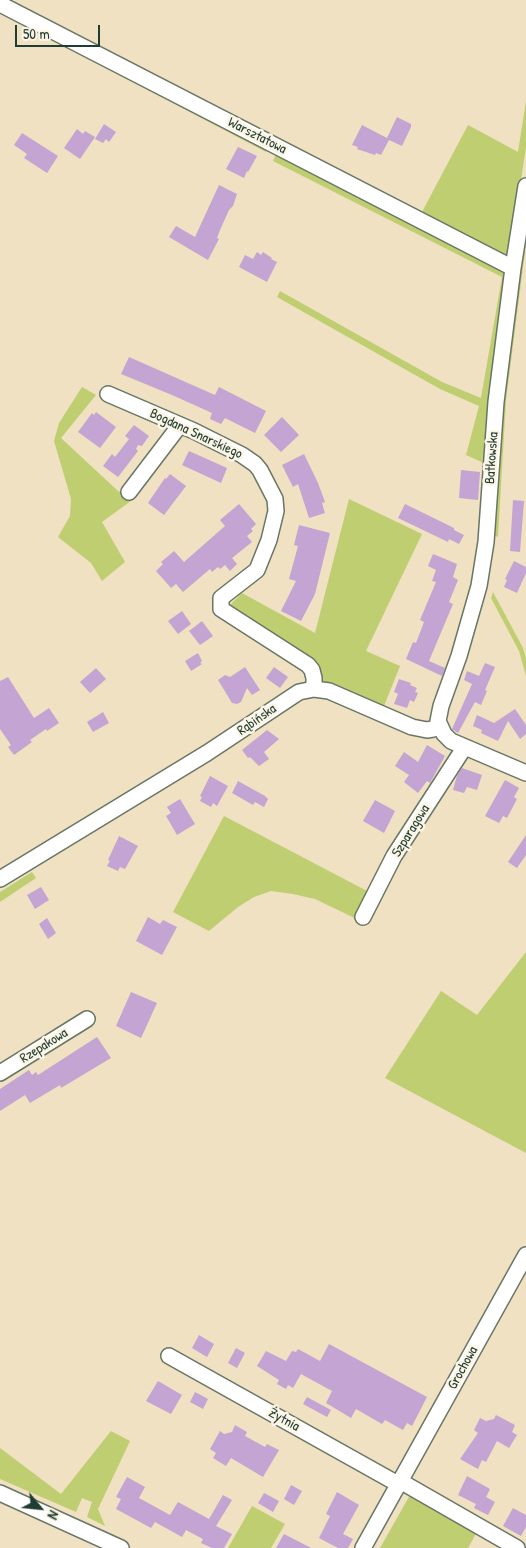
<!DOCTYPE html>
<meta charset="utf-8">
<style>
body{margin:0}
#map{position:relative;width:526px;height:1548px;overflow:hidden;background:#efe1c1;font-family:"Patrick Hand",sans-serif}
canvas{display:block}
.north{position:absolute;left:15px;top:1483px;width:50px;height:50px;-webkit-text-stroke:4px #fcf5e5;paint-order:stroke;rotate:118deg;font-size:14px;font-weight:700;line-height:20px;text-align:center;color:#1f3d34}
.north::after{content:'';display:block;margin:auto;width:18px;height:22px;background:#1f3d34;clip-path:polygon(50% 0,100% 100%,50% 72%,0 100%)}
.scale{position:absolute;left:15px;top:25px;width:85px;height:22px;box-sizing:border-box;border:2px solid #1f3d34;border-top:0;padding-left:6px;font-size:15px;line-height:18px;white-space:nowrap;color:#1f3d34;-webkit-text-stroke:4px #fcf5e5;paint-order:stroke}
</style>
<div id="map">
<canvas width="526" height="1548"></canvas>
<div class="north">N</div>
<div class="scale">50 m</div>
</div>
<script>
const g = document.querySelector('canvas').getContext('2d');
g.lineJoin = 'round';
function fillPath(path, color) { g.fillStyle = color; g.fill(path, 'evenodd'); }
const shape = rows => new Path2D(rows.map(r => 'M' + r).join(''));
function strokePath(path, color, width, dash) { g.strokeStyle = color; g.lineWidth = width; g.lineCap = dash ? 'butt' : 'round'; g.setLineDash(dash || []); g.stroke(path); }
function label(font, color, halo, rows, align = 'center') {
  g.font = font + ' "Patrick Hand",sans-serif'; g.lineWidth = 5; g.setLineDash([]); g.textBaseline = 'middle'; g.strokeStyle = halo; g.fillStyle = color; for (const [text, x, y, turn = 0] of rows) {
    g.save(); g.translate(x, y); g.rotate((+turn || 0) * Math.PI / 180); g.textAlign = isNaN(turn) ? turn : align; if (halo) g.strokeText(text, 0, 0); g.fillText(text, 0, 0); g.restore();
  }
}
fillPath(shape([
 [2,0,10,0,20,5,359,180,356,184],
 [89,54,268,146,266,152,87,58],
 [526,101,526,147,509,259,363,187,364,182,422,212,468,125,518,152],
 [277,152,508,270,486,464,466,455,479,406,440,389,277,297,280,291,442,382,481,398,502,277,273,161],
 [526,216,526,244,506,400,498,537,491,534,500,402],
 [82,387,96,395,61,438,118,491,135,498,102,522,125,562,102,581,91,563,58,537,70,516,71,499,54,441,59,423],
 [349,499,422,534,366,651,400,666,384,706,320,684,227,608,242,593,315,633],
 [493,592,523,648,526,658,526,676,519,651,491,598],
 [224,816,369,892,395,863,365,923,315,899,293,894,271,891,254,897,238,907,209,931,173,912],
 [32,872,36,878,0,902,0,892],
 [526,952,526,1153,385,1078,441,991,477,1015],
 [111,1431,130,1441,98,1509,105,1526,87,1517,92,1502,82,1498,76,1512,0,1479,0,1448,61,1494],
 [410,1495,477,1532,468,1548,380,1548],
 [252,1506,285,1524,271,1548,228,1548]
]), '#bfce71');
fillPath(shape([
 [397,117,411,124,411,127,402,146,389,140,381,155,376,153,375,155,357,149,358,147,352,145,362,125,387,138],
 [104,124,116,132,109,142,106,139,103,143,95,139],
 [77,129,83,134,85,131,95,137,80,159,64,148],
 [22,133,58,156,47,173,24,158,27,154,14,145],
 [238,147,257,156,248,172,247,171,244,178,226,169],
 [219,185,237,194,233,206,229,210,220,230,217,238,219,239,208,260,169,237,176,226,195,237],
 [257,252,261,255,263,252,272,258,271,259,277,262,267,282,239,267,245,255,253,259],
 [129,357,215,395,219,387,266,411,255,433,225,418,221,424,210,419,212,413,172,395,121,374],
 [96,412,116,427,100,448,78,432,92,413,94,415],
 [282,417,299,435,281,452,264,435],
 [134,425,149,436,142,446,138,445,136,449,138,451,118,477,103,466,112,454,115,457,129,439,125,436],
 [189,451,227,468,221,483,182,465],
 [304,454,318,483,325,502,322,503,325,513,309,518,298,484,293,487,282,465],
 [461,470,480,472,478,500,459,498],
 [170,474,186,486,164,515,148,503,165,478,166,479],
 [513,500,524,501,520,552,510,551],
 [239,504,256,524,251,529,253,531,247,536,252,542,232,558,237,564,230,571,225,565,220,569,218,567,212,572,210,569,183,592,176,584,171,588,156,571,163,564,161,562,174,551,184,562,225,526,220,520],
 [405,504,454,528,454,530,464,535,459,544,449,539,448,542,398,518],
 [299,525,330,533,315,594,301,621,281,611,296,581,289,579,298,546,294,545],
 [433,554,457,564,453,577,458,580,449,602,453,604,429,661,445,668,442,676,406,659,413,642,416,643,424,622,420,620,436,582,432,581,436,570,428,566],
 [514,561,526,567,526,573,517,593,504,587,507,580,505,579],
 [182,611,191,624,178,634,168,621],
 [202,621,213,636,200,645,189,631],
 [198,653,202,661,200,663,202,664,191,671,185,661],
 [485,663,495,667,485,690,487,691,481,705,475,702,458,733,452,729,472,684,464,680,467,671,479,676],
 [245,667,260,690,252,695,247,688,241,702,237,704,232,703,218,680,225,675,230,677],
 [274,667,288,677,280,688,266,678],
 [96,668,106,679,90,693,80,682],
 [8,677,34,718,49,708,59,723,47,731,46,729,30,740,32,742,14,755,8,747,11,745,0,729,0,681],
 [399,679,411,683,410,685,417,688,415,692,418,693,414,702,410,700,407,708,394,704,398,694,394,692],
 [515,709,526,725,526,734,520,739,508,721,498,741,481,733,482,730,473,726,477,715,494,723],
 [103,712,109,723,93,732,87,722],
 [267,730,279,739,264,752,269,759,259,766,250,757,248,758,242,750],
 [427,745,445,756,430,783,427,781,418,793,404,782,409,775,395,766,404,752,418,762],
 [462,768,482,775,477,790,467,787,464,793,453,790,457,776],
 [210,776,228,786,217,806,213,803,211,807,200,801,202,797,200,796],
 [505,780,519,788,514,797,517,799,507,818,503,816,499,823,485,816],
 [238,781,265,796,268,799,264,807,255,802,253,805,232,793],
 [180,799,195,824,177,835,166,816,171,813,167,807],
 [375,800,395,811,384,833,363,821],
 [526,835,526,855,517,868,508,862],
 [119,836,138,846,125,869,120,867,118,871,107,866,110,861,108,860],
 [41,887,49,900,35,909,27,895],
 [148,917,160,924,163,920,177,927,162,955,136,941],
 [47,918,56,933,48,939,39,924],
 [131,992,157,1003,141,1038,116,1026],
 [97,1037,111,1058,61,1088,60,1085,30,1103,25,1095,0,1111,0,1089,29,1070,32,1075,36,1072,38,1075],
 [199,1335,214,1344,207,1357,192,1348],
 [329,1344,427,1397,412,1426,407,1423,403,1430,385,1420,382,1424,356,1409,351,1418,326,1403,332,1391,301,1374,293,1388,288,1385,286,1389,277,1384,279,1380,257,1366,266,1351,286,1361,292,1351,296,1352,298,1349,320,1361],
 [236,1348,245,1353,237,1368,228,1363],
 [158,1381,182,1395,171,1414,146,1401],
 [195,1392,208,1399,203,1409,190,1402],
 [307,1397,331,1410,327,1417,303,1404],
 [496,1415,515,1425,512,1432,517,1435,509,1448,497,1441,486,1462,482,1460,478,1469,460,1459,478,1433,474,1430,480,1418,486,1421,494,1419],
 [235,1425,247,1432,245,1436,265,1447,267,1444,279,1450,263,1477,231,1458,226,1466,213,1458,216,1453,210,1449,220,1431,224,1434,232,1432],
 [467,1476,490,1489,486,1497,495,1502,488,1515,474,1508,476,1504,458,1495],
 [127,1477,145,1487,139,1498,170,1515,178,1502,209,1519,223,1495,232,1500,216,1526,232,1534,224,1548,212,1548,201,1543,203,1539,186,1530,182,1537,155,1522,151,1528,116,1509,121,1499,116,1497],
 [291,1485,302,1491,294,1505,284,1499],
 [337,1492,359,1505,343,1534,353,1539,348,1548,338,1548,319,1538,330,1516,326,1514],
 [264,1493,279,1501,273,1512,258,1503],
 [513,1508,526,1515,526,1527,521,1536,503,1526],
 [284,1534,311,1548,276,1548]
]), '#c3a4d3');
const minor = shape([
 [0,4,513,268],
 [526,186,513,268,496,402,486,542,479,586,459,656,441,706,438,721,444,734,451,741,526,773],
 [108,394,194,431,242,455,255,464,260,470,275,499,276,511,269,540,257,570,221,598,221,609,308,665,312,670,314,678,314,689],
 [129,492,180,425],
 [0,879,207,753,299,692,314,689,329,691,412,727,427,730,433,729,440,726],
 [363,917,394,856,464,748],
 [0,1073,87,1019],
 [169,1356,398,1484],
 [400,1481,517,1548],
 [0,1493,121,1548],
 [363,1548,526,1255]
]);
strokePath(minor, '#687665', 18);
strokePath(minor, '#fff', 15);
label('14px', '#1f3d34', '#fcf5e5', [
 ["Warsztatowa",257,136,27],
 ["Bogdana Snarskiego",196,434,25],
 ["Batkowska",492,458,-86],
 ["Rąbińska",257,720,-35],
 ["Szparagowa",411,831,-58],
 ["Rzepakowa",44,1046,-32],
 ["Grochowa",463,1368,-61],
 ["Żytnia",284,1420,29]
]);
</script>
